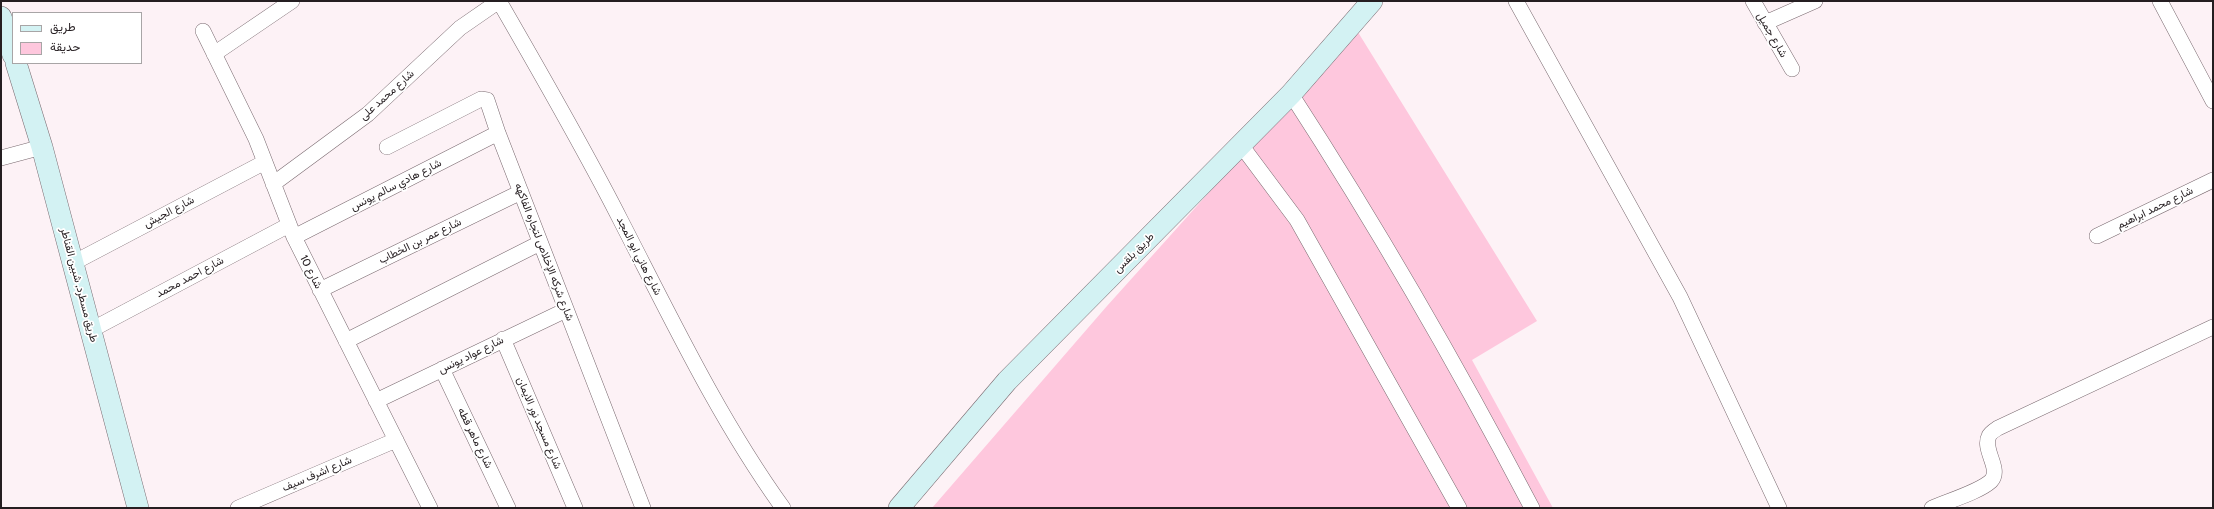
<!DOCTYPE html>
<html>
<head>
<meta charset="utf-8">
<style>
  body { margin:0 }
  #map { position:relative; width:2214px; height:509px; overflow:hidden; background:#fdf2f6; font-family:Cabin,Vazirmatn,sans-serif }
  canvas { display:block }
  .frame { position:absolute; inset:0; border:2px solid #251e21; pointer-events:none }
  .legend { position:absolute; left:12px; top:12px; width:130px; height:52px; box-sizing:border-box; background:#fff; border:1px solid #a8a5a6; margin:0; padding:5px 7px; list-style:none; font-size:12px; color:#251e21 }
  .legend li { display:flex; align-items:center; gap:8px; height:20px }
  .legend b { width:20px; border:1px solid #a8a5a6 }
</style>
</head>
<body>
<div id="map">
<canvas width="2214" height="509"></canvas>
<div class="frame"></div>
<ul class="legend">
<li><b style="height:5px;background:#d3f2f3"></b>طريق</li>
<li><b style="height:11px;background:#fec7dd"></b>حديقة</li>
</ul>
</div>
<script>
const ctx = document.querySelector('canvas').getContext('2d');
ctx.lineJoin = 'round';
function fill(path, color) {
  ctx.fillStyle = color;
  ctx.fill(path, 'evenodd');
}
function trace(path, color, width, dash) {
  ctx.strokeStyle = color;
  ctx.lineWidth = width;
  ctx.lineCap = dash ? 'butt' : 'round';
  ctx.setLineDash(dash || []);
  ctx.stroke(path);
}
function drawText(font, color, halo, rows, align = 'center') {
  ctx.font = font + ' Cabin,Vazirmatn,sans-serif';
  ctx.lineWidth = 3.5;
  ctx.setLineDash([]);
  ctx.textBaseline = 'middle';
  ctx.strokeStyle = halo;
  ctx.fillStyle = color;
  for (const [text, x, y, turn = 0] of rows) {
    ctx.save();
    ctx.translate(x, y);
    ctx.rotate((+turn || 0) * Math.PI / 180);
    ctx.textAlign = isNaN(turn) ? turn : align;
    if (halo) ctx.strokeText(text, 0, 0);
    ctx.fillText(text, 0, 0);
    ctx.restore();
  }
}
fill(new Path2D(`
  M 1356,29 L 1537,321 L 1472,360 L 1553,508 L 932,508 L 1107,306 Z`), '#fec7dd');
const minor = new Path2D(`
  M 499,1 C 541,74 583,146 621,221 C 671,318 719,419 783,508
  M 1516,1 L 1680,297 L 1779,508
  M 1753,1 L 1792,69
  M 2160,1 L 2213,101
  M 1765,23 L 1815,1
  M 203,31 L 256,139 L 294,237 L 430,508
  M 214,54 L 292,1
  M 1291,94 C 1378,228 1458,367 1532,508
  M 1241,145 L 1297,220 L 1459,508
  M 387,147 L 481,99 L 487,100 L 498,133 L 643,508
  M 1,158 L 42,147
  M 273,184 L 368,114 L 460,28 L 499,1
  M 2097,236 L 2213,180
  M 294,237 L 498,133
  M 73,263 L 265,162
  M 320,290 L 521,192
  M 91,330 L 289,225
  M 503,339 L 575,508
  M 346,341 L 540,243
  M 442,369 L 508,508
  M 376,401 L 566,310
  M 238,508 L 396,440
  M 1932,508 C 1948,501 1979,492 1991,481 C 2002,469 1982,450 1989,436 C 1990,433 1995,430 1998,428 L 2213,327`);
const secondary = new Path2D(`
  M 1,17 L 13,55
  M 16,63 L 42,147 L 138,508
  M 899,508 L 1007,381 L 1291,94 L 1372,1`);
trace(minor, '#79696f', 16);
trace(secondary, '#79696f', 22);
trace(minor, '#fff', 15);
trace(secondary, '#d3f2f3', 21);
drawText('11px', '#251e21', '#fff', [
  ["شارع جميل",1772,35,60],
  ["شارع محمد على",387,95,-42],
  ["شارع هادي سالم يونس",396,185,-27],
  ["شارع محمد ابراهيم",2155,208,-26],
  ["شارع الجيش",169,212,-28],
  ["شارع عمر بن الخطاب",420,241,-26],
  ["شارع شركه الإخلاص لتجاره الفاكهه",544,252,69],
  ["طريق بلقس",1134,253,-45],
  ["شارع هاني ابو المجد",639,256,63],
  ["شارع 10",311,272,63],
  ["شارع احمد محمد",190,277,-28],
  ["طريق مسطرد, شبين القناطر",79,285,75],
  ["شارع عواد يونس",471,355,-26],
  ["شارع مسجد نور الايمان",539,423,67],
  ["شارع ماهر قطه",475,438,64],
  ["شارع اشرف سيف",317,474,-23]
]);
</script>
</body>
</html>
